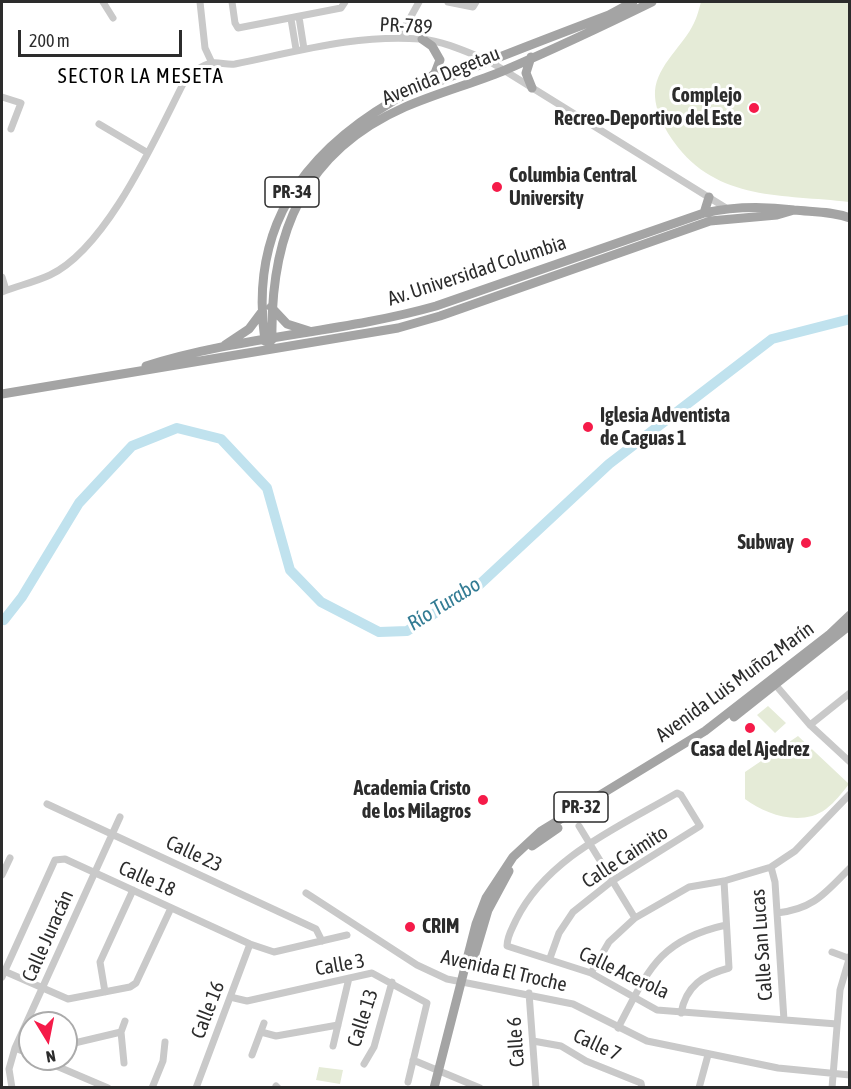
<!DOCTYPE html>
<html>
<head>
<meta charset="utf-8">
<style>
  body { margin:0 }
  #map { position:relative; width:851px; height:1089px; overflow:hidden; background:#fff; font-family:"Asap Condensed",sans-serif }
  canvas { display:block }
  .frame { position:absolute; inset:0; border:3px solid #2c2c2c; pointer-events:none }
  .north { position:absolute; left:18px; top:1011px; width:60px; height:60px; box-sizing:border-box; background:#fff; border:2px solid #ababab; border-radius:50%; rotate:170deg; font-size:16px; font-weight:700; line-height:24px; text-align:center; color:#2c2c2c }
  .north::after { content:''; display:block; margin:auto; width:21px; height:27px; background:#f51b49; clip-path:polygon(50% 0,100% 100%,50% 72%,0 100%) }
  .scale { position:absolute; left:18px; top:30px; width:164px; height:27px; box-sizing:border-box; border:3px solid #2c2c2c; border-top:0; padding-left:8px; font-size:18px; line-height:21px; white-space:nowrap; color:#2c2c2c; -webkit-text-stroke:4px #fff; paint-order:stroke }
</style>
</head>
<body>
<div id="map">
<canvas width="851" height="1089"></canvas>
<div class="frame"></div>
<div class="north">N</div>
<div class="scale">200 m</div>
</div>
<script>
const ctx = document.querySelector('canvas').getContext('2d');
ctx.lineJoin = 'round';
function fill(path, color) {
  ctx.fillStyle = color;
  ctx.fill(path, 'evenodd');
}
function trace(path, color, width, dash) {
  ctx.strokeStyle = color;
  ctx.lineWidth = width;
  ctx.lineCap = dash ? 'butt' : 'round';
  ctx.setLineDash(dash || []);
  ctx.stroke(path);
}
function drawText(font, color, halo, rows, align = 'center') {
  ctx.font = font + ' "Asap Condensed",sans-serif';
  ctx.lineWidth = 6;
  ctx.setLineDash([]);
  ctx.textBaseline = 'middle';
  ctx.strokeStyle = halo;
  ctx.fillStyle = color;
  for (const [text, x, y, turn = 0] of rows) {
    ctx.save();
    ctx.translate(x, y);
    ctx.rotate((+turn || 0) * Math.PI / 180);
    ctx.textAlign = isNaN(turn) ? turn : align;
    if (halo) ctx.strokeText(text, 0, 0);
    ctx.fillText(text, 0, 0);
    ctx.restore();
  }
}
fill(new Path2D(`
  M 701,2 L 849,2 L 849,202 C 784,194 717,202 674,142 C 664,128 654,109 655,91 C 657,65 684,45 694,23 C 697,17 699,9 701,2 Z
  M 768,706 L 786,723 L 775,733 L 757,715 Z
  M 798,736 L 849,784 C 842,793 835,802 826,809 C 802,827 766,815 745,799 L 745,772 Z
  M 319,1067 L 343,1070 L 340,1084 L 316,1080 Z`), '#e5ebd7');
trace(new Path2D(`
  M 2,619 L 4,620 L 22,597 L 79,503 L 132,446 L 177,428 L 221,439 L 267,488 L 290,570 L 321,602 L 379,632 L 407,631 L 479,585 L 609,464 L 772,339 L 850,319`), '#c0e2ee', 10);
trace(new Path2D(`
  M 103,2 L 113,18
  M 200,2 L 205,48 L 212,63
  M 232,2 L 235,23 L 238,28 L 341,8 L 345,2
  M 448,2 L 473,7 L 476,2
  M 299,17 L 304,49
  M 291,19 L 296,49
  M 399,38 L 419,2
  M 2,97 L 21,103 L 11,129
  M 99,124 L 148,153
  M 2,277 L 6,290
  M 2,292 C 17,286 35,282 50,275 C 107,248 155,139 183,84 C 190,75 200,65 212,63 C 219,62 227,65 235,64 C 295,52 357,34 420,39 C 444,41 467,52 489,61 L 726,208
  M 773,682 L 810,725 L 850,762
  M 810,725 L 850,693
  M 47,804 L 316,929 L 322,941
  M 579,826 L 635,918
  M 771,867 L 775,882 L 784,1020
  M 2,875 L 10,858
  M 306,893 L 417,965 L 447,979 L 573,1004 L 647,1041 L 778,1068 L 850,1075
  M 777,913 C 814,909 825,893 850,868
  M 832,952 L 848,958
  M 550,958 L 559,933 L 573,912 L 612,881 L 700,826 L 681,795 L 677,793 C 619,827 547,857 516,920 C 512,929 507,936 507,946 L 591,973 L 657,1010 L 837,1024
  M 4,971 L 68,999 L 130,987 L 136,983 L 171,908
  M 591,973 L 609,942 L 635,918 L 689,887 L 724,881 L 771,867 L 795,851 L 850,794
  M 2,977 L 55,860 L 65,859 L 250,944 L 274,952 L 347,935
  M 105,992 L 100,962 L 133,890
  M 529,993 L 536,1088
  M 230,997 L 247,1001 L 372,973 L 427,1003 L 408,1082
  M 681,1013 C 686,986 703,975 729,968 L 724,881
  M 618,1028 C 648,971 658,940 726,925
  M 261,1032 L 276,1036 L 338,1025
  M 533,1041 L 561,1046 L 586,1061 L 641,1083 L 642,1088
  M 66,1045 L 121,1032
  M 333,1046 L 349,978
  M 15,1048 L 30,1054
  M 252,1055 L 264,1023
  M 40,1059 L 108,1088
  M 413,1060 L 480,1088
  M 124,1063 L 121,1032 L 125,1021
  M 364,1064 L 374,1047 L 392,982
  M 276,1086 L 278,1088
  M 12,1088 L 9,1069 L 15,1048 L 120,817
  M 152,1088 L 163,1061 L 165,1042
  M 196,1088 L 250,944
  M 699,1088 L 708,1055
  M 832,1088 L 840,990 L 850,956`), '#c9c9c9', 7);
trace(new Path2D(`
  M 531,57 L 526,73 L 532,88
  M 422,85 L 435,73 L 440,60 L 432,46 L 422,39
  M 704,213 L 709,197
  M 271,307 L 287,324 L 309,331
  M 268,342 L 272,340 C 270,234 303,152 405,107 C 437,93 471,84 503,71 C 554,49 603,26 652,2
  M 270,342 L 265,341 C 249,230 301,155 393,101 C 410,90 433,84 452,76 C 504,55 556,35 609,15 L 633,2
  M 225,345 L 249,329 L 261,313
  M 146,366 C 240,336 341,333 436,306 L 704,213 C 735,206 763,206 794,210 C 813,212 831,211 850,218
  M 2,394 L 398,328 L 440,316 L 710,221 L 777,215 L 794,210
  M 734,717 L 850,625
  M 532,846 L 558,828
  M 472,964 L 488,910 L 509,871
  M 434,1088 L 476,924 L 486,898 L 513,857 L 541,831 L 705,731 L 830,634 L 850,615`), '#a4a4a4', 9);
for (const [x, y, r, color] of [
  [754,108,6,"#f51b49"],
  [497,187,6,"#f51b49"],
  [588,427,6,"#f51b49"],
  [806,543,6,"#f51b49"],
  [750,728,6,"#f51b49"],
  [483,800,6,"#f51b49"],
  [410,927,6,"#f51b49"]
]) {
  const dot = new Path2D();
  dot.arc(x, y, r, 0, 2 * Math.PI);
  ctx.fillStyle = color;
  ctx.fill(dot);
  trace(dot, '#fff', 2);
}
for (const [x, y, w] of [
  [292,192,54],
  [581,807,54]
]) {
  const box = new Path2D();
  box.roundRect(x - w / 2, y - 15, w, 30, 4.5);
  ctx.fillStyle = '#fff';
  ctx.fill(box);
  trace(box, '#2c2c2c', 1.5);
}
drawText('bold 18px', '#2c2c2c', null, [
  ["PR-34",292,192],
  ["PR-32",581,807]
]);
drawText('20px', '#2c2c2c', '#fff', [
  ["PR-789",406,26,3],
  ["Avenida Degetau",441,76,-22],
  ["Av. Universidad Columbia",477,271,-18],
  ["Avenida Luis Muñoz Marín",735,682,-36],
  ["Calle 23",194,854,25],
  ["Calle Caimito",625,857,-33],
  ["Calle 18",147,879,24],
  ["Calle Juracán",48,936,-66],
  ["Calle San Lucas",762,945,-94],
  ["Calle 3",340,965,-10],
  ["Avenida El Troche",504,971,13],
  ["Calle Acerola",624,973,25],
  ["Calle 16",208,1010,-69],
  ["Calle 13",363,1018,-72],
  ["Calle 6",516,1042,-94],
  ["Calle 7",597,1045,25]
]);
drawText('bold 20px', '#2c2c2c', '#fff', [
  ["Complejo",742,96],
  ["Recreo-Deportivo del Este",742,119],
  ["Columbia Central",509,176,"left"],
  ["University",509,199,"left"],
  ["Iglesia Adventista",600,416,"left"],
  ["de Caguas 1",600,439,"left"],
  ["Subway",794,543],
  ["Casa del Ajedrez",750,750,"center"],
  ["Academia Cristo",471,789],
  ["de los Milagros",471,812],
  ["CRIM",422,927,"left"]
], 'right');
ctx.letterSpacing = '1.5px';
drawText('21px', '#000', '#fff', [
  ["SECTOR LA MESETA",141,76]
]);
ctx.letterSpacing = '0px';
drawText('italic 21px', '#337c94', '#fff', [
  ["Río Turabo",444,604,-32]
]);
</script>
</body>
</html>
